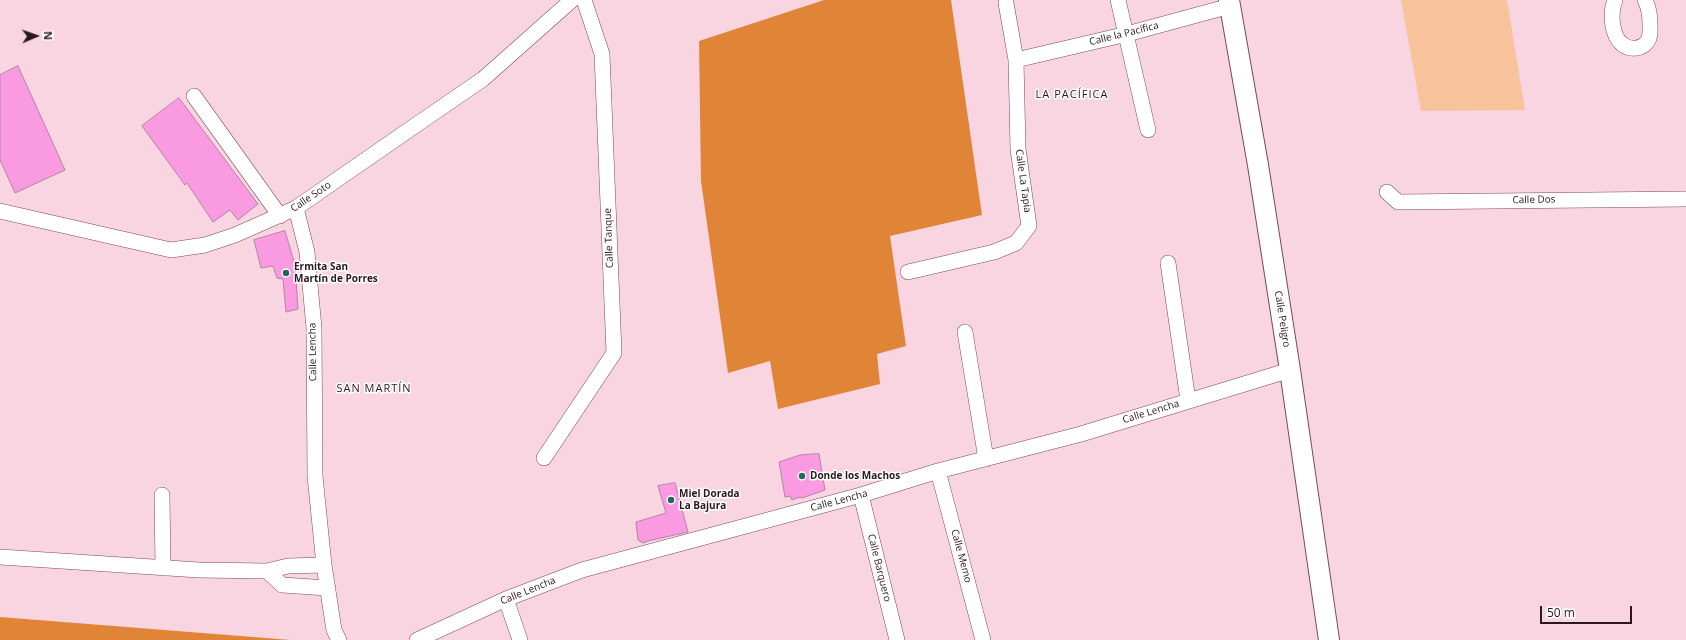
<!DOCTYPE html>
<html>
<head>
<meta charset="utf-8">
<style>
  body { margin:0 }
  #map { position:relative; width:1686px; height:640px; overflow:hidden; background:#f8d5e0; font-family:"Open Sans",sans-serif }
  canvas { display:block }
  .north { position:absolute; left:16px; top:16px; width:40px; height:40px; -webkit-text-stroke:3px #fff; paint-order:stroke; rotate:88deg; font-size:11px; font-weight:700; line-height:16px; text-align:center; color:#2b171e }
  .north::after { content:''; display:block; margin:auto; width:14px; height:18px; background:#2b171e; clip-path:polygon(50% 0,100% 100%,50% 72%,0 100%) }
  .scale { position:absolute; left:1540px; top:606px; width:92px; height:18px; box-sizing:border-box; border:2px solid #2b171e; border-top:0; padding-left:5px; font-size:12px; line-height:14px; white-space:nowrap; color:#2b171e; -webkit-text-stroke:3px #fff; paint-order:stroke }
</style>
</head>
<body>
<div id="map">
<canvas width="1686" height="640"></canvas>
<div class="north">N</div>
<div class="scale">50 m</div>
</div>
<script>
const ctx = document.querySelector('canvas').getContext('2d');
ctx.lineJoin = 'round';
function fill(path, color) {
  ctx.fillStyle = color;
  ctx.fill(path, 'evenodd');
}
function trace(path, color, width, dash) {
  ctx.strokeStyle = color;
  ctx.lineWidth = width;
  ctx.lineCap = dash ? 'butt' : 'round';
  ctx.setLineDash(dash || []);
  ctx.stroke(path);
}
function drawText(font, color, halo, rows, align = 'center') {
  ctx.font = font + ' "Open Sans",sans-serif';
  ctx.lineWidth = 3;
  ctx.setLineDash([]);
  ctx.textBaseline = 'middle';
  ctx.strokeStyle = halo;
  ctx.fillStyle = color;
  for (const [text, x, y, turn = 0] of rows) {
    ctx.save();
    ctx.translate(x, y);
    ctx.rotate((+turn || 0) * Math.PI / 180);
    ctx.textAlign = isNaN(turn) ? turn : align;
    if (halo) ctx.strokeText(text, 0, 0);
    ctx.fillText(text, 0, 0);
    ctx.restore();
  }
}
fill(new Path2D(`
  M 1401,0 L 1507,0 L 1525,110 L 1421,111 Z`), '#f8c29b');
fill(new Path2D(`
  M 824,0 L 951,0 L 982,215 L 890,236 L 906,346 L 877,354 L 880,384 L 778,409 L 770,361 L 728,373 L 701,181 L 699,41 Z
  M 0,617 L 291,640 L 0,640 Z`), '#e08538');
const building = new Path2D(`
  M 18,66 L 65,170 L 15,193 L 0,160 L 0,75 Z
  M 179,98 L 258,204 L 238,220 L 230,210 L 213,222 L 187,183 L 185,185 L 142,126 Z
  M 285,231 L 295,265 L 298,309 L 286,312 L 283,279 L 277,278 L 273,266 L 261,268 L 254,240 Z
  M 819,454 L 825,490 L 802,498 L 800,497 L 792,500 L 790,496 L 785,497 L 779,462 L 800,455 Z
  M 675,483 L 688,532 L 648,541 L 643,543 L 638,540 L 636,522 L 666,513 L 658,486 Z`);
fill(building, '#fa9ae1');
trace(building, '#b185a4', 1);
const minor = new Path2D(`
  M 1118,0 L 1148,130
  M 1615,0 C 1610,12 1611,35 1622,44 C 1629,50 1641,50 1647,42 C 1651,37 1650,30 1650,24 C 1650,15 1649,8 1645,0
  M 1016,60 L 1127,34 L 1230,6
  M 194,96 L 280,216
  M 1387,192 L 1398,202 L 1686,199
  M 296,208 L 307,252 L 314,328 L 315,476 L 324,565 L 334,630 L 339,640
  M 0,211 L 171,250 L 205,245 L 235,235 L 296,208 L 400,136 L 483,79 L 572,0
  M 1168,263 L 1188,400
  M 908,272 L 994,252 L 1016,243 L 1029,226 L 1018,149 L 1016,60 L 1006,3
  M 965,332 L 986,459
  M 544,458 L 614,353 L 602,54 L 584,0
  M 938,471 L 983,640
  M 162,495 L 163,568
  M 861,495 L 897,640
  M 0,557 L 199,570 L 267,571 L 288,566 L 324,565
  M 267,571 L 282,585 L 328,588
  M 506,599 L 520,640
  M 417,640 L 506,599 L 582,570 L 861,495 L 938,471 L 1081,434 L 1290,370`);
const major = new Path2D(`
  M 1229,0 L 1258,165 L 1290,370 L 1329,640`);
trace(minor, '#79495a', 16);
trace(major, '#79495a', 22);
trace(minor, '#fff', 15);
trace(major, '#fff', 20);
for (const [x, y, r, color] of [
  [286,273,4,"#24685a"],
  [802,476,4,"#24685a"],
  [671,500,4,"#24685a"]
]) {
  const dot = new Path2D();
  dot.arc(x, y, r, 0, 2 * Math.PI);
  ctx.fillStyle = color;
  ctx.fill(dot);
  trace(dot, '#fff', 1.5);
}
drawText('10px', '#2b171e', '#fff', [
  ["Calle la Pacífica",1124,34,-14],
  ["Calle La Tapia",1023,181,82],
  ["Calle Soto",311,197,-34],
  ["Calle Dos",1534,200,-1],
  ["Calle Tanque",609,238,-92],
  ["Calle Peligro",1282,319,81],
  ["Calle Lencha",313,352,-91],
  ["Calle Lencha",1151,412,-17],
  ["Calle Lencha",839,501,-15],
  ["Calle Memo",961,556,75],
  ["Calle Barquero",879,568,76],
  ["Calle Lencha",528,591,-22]
]);
drawText('bold 10px', '#2b171e', '#fff', [
  ["Ermita San",294,267],
  ["Martín de Porres",294,279],
  ["Donde los Machos",810,476],
  ["Miel Dorada",679,494],
  ["La Bajura",679,506]
], 'left');
ctx.letterSpacing = '1px';
drawText('11px', '#2b171e', '#fff', [
  ["LA PACÍFICA",1072,95],
  ["SAN MARTÍN",374,389]
]);
ctx.letterSpacing = '0px';
</script>
</body>
</html>
